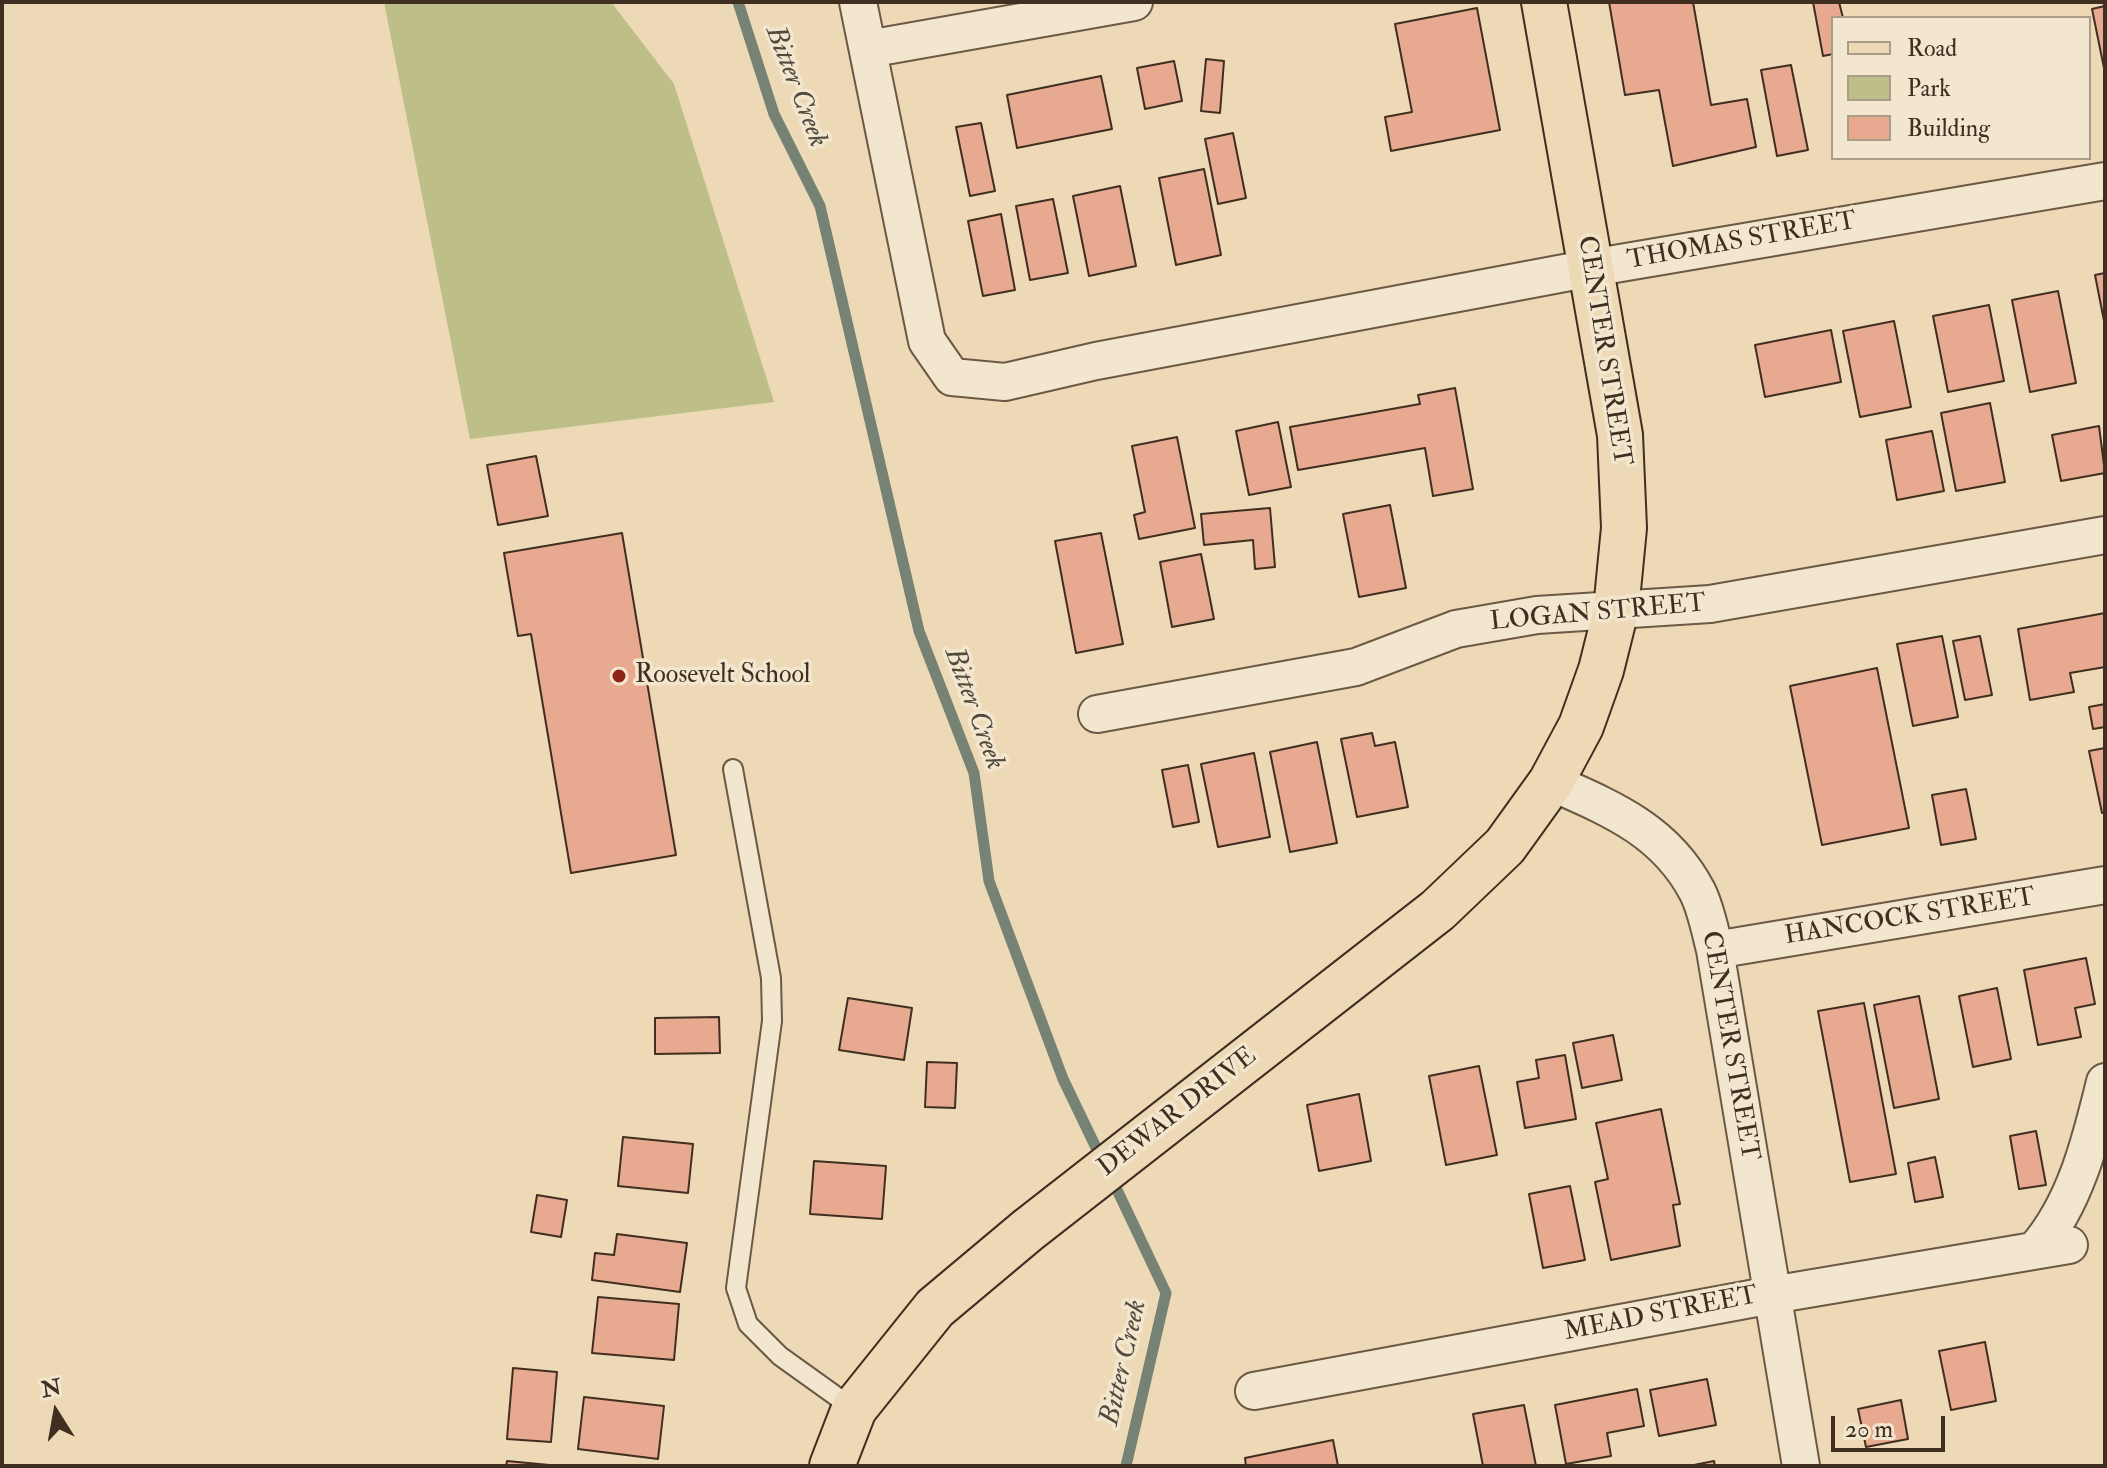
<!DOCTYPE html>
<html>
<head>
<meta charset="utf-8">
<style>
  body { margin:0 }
  #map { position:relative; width:2107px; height:1468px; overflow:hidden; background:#edd9b5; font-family:"IM FELL Double Pica",serif }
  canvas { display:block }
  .frame { position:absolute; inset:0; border:4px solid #402e21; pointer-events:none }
  .legend { position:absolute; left:1831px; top:16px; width:260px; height:144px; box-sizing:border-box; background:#f3e6cf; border:2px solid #ab9c89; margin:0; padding:10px 14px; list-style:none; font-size:24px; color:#402e21 }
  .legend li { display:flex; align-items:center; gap:16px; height:40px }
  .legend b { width:40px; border:2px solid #ab9c89 }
  .north { position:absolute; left:16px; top:1372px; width:80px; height:80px; -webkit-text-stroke:6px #f3e6cf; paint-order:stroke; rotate:349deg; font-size:22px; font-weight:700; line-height:32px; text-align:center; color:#402e21 }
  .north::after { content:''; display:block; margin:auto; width:28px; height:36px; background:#402e21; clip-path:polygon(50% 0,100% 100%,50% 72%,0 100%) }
  .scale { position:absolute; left:1831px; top:1416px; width:114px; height:36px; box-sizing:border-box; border:4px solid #402e21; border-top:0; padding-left:10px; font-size:24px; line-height:28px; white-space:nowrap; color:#402e21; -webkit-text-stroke:6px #f3e6cf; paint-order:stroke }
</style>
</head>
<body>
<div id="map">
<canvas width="2107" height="1468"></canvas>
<div class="frame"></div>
<ul class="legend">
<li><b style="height:10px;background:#edd9b5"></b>Road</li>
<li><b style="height:22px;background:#bebe89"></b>Park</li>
<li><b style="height:22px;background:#e7aa90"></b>Building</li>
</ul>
<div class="north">N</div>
<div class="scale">20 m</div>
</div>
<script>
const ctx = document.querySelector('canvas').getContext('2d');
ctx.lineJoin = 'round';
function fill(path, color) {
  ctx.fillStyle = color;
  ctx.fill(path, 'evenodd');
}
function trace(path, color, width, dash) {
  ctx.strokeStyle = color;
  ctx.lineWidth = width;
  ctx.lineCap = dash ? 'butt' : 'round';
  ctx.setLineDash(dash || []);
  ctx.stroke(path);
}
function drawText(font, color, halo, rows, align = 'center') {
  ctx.font = font + ' "IM FELL Double Pica",serif';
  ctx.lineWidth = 7;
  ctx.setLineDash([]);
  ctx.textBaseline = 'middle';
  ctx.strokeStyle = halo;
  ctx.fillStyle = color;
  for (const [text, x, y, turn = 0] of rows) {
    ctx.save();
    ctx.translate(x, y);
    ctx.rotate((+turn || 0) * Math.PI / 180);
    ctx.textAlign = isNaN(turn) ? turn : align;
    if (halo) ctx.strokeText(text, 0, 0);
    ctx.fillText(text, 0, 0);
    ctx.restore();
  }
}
fill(new Path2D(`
  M 384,2 L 611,2 L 674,84 L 774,402 L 470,439 Z`), '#bebe89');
trace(new Path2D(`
  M 738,2 L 774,114 L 820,206 L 919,631 L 974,773 L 989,881 L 1063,1079 L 1102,1160
  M 1110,1175 L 1166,1293 L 1126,1466`), '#758274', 11);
const building = new Path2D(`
  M 1609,2 L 1693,2 L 1711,105 L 1747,99 L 1756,147 L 1673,166 L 1659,90 L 1625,95 Z
  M 1813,2 L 1839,2 L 1843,18 L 1833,18 L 1833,54 L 1823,56 Z
  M 2105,6 L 2105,73 L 2092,9 Z
  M 1477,8 L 1500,130 L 1391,151 L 1385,117 L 1412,112 L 1395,24 Z
  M 1206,59 L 1224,61 L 1220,113 L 1201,111 Z
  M 1174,61 L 1182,101 L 1145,109 L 1137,68 Z
  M 1791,65 L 1808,150 L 1777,156 L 1761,70 Z
  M 1101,76 L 1112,129 L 1017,148 L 1007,95 Z
  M 981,123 L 995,191 L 970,196 L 956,127 Z
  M 1233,133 L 1246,198 L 1218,204 L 1205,139 Z
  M 1204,169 L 1221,255 L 1176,265 L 1159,178 Z
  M 1120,186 L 1136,266 L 1089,276 L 1073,196 Z
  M 1053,199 L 1068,273 L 1030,280 L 1016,206 Z
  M 1001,214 L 1015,290 L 983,296 L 968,221 Z
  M 2105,273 L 2105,326 L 2095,275 Z
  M 2058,291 L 2076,383 L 2030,392 L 2012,300 Z
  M 1989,305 L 2004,381 L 1948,392 L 1933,316 Z
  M 1894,321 L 1911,407 L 1860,417 L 1843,331 Z
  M 1831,330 L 1841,382 L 1765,397 L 1755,345 Z
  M 1455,388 L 1473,489 L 1433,496 L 1425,448 L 1298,470 L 1290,427 L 1420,404 L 1418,395 Z
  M 1990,403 L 2005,482 L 1956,491 L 1941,413 Z
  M 1278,422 L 1291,487 L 1249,495 L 1236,431 Z
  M 2099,426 L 2105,473 L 2061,481 L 2052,435 Z
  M 1932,431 L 1944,491 L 1897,500 L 1886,440 Z
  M 1177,437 L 1195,528 L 1139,539 L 1134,515 L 1145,512 L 1132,446 Z
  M 536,456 L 548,516 L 498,525 L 487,465 Z
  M 1390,505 L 1406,588 L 1359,597 L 1343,514 Z
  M 1270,508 L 1275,567 L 1255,569 L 1253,540 L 1204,545 L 1201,514 Z
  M 622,533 L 676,855 L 571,873 L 531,634 L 518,636 L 504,553 Z
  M 1101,533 L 1123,644 L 1076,653 L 1055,541 Z
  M 1201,554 L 1214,619 L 1172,627 L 1160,562 Z
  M 2105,613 L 2105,667 L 2070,673 L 2074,692 L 2030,700 L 2018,629 Z
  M 1942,636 L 1958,717 L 1913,726 L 1897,644 Z
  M 1980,636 L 1992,695 L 1965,700 L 1953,641 Z
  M 1877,668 L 1909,828 L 1822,845 L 1790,686 Z
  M 2105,704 L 2105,727 L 2093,729 L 2089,707 Z
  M 1372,733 L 1375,746 L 1395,742 L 1408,807 L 1357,817 L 1341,739 Z
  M 1317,742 L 1337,843 L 1290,852 L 1270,752 Z
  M 2105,748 L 2105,812 L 2102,813 L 2089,751 Z
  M 1254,753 L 1270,837 L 1218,847 L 1201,764 Z
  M 1188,765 L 1199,822 L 1173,827 L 1162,770 Z
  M 1966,789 L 1976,839 L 1941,845 L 1932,795 Z
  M 2086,958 L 2095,1004 L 2075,1008 L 2081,1037 L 2038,1045 L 2024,970 Z
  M 1997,988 L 2011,1059 L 1973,1067 L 1959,996 Z
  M 1919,996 L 1939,1099 L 1894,1108 L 1874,1005 Z
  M 848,998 L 912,1008 L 904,1060 L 839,1050 Z
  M 1864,1003 L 1896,1174 L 1850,1182 L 1818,1011 Z
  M 719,1017 L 720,1053 L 655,1054 L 655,1018 Z
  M 1613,1035 L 1622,1080 L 1582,1088 L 1573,1043 Z
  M 1565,1055 L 1576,1119 L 1525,1128 L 1517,1082 L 1539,1078 L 1536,1060 Z
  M 927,1062 L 957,1063 L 955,1108 L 925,1107 Z
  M 1479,1066 L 1497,1155 L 1446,1165 L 1429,1076 Z
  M 1359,1094 L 1371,1161 L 1319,1171 L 1307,1105 Z
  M 1661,1109 L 1680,1204 L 1673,1205 L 1680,1246 L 1611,1260 L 1595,1182 L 1608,1179 L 1596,1123 Z
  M 2036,1131 L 2046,1185 L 2019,1189 L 2010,1136 Z
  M 623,1137 L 693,1144 L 688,1193 L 618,1186 Z
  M 1935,1157 L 1943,1197 L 1915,1202 L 1908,1163 Z
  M 814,1161 L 886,1166 L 882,1219 L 810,1214 Z
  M 1570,1186 L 1585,1260 L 1543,1268 L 1529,1194 Z
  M 537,1195 L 567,1200 L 561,1237 L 531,1232 Z
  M 617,1234 L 687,1243 L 680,1292 L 592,1280 L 595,1253 L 614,1255 Z
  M 598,1297 L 679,1304 L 674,1360 L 592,1353 Z
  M 1985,1342 L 1996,1401 L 1951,1410 L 1939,1351 Z
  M 513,1368 L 557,1372 L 551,1442 L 507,1439 Z
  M 1707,1379 L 1716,1425 L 1659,1436 L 1650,1390 Z
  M 1637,1389 L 1644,1426 L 1607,1433 L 1611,1456 L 1566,1464 L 1555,1405 Z
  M 584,1397 L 664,1406 L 658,1459 L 578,1449 Z
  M 1901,1400 L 1908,1439 L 1866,1447 L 1858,1409 Z
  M 1524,1405 L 1536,1466 L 1483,1466 L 1473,1414 Z
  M 1333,1440 L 1338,1466 L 1246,1466 L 1245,1458 Z
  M 507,1461 L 560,1466 L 506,1466 Z
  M 1714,1461 L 1715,1466 L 1689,1466 Z`);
fill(building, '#e7aa90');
trace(building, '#402e21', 2);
const service = new Path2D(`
  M 733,769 L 771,978 L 772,1021 L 736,1288 L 748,1324 L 780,1356 L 854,1409`);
const minor = new Path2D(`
  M 858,2 L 927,341 L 952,377 L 1005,382 L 1096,361 L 1591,268 L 2105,181
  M 868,49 L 1134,2
  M 1097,714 L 1356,667 L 1456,629 L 1537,615 L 1710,604 L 2105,535
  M 1551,782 C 1610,808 1665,830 1697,891 C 1706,908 1710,931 1715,950 L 1801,1466
  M 1715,950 L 2105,885
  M 2035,1250 C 2075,1205 2091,1140 2105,1082
  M 1254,1391 L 1772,1295 L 2069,1245`);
const primary = new Path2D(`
  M 832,1466 L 854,1409 L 935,1308 L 1028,1230 L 1438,910 L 1505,846 L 1551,782 L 1581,726 L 1601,670 L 1616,610 L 1624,528 L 1620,435 L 1544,2`);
trace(service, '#6b5946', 22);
trace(minor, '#6b5946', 40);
trace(primary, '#402e21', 48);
trace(service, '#f3e6cf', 18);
trace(minor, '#f3e6cf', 36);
trace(primary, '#edd9b5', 44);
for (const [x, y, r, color] of [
  [619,676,8,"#8f2418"]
]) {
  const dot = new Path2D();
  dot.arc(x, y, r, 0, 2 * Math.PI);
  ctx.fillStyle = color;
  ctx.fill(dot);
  trace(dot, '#f3e6cf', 3);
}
drawText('26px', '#402e21', '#f3e6cf', [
  ["THOMAS STREET",1742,242,-10],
  ["CENTER STREET",1603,351,81],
  ["LOGAN STREET",1598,614,-5],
  ["HANCOCK STREET",1910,918,-9],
  ["CENTER STREET",1729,1046,80],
  ["DEWAR DRIVE",1178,1113,-38],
  ["MEAD STREET",1661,1315,-11]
]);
drawText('26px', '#402e21', '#f3e6cf', [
  ["Roosevelt School",635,676]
], 'left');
drawText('italic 28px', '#524a3d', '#f3e6cf', [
  ["Bitter Creek",795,87,69],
  ["Bitter Creek",973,709,70],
  ["Bitter Creek",1125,1363,-77]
]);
</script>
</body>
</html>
